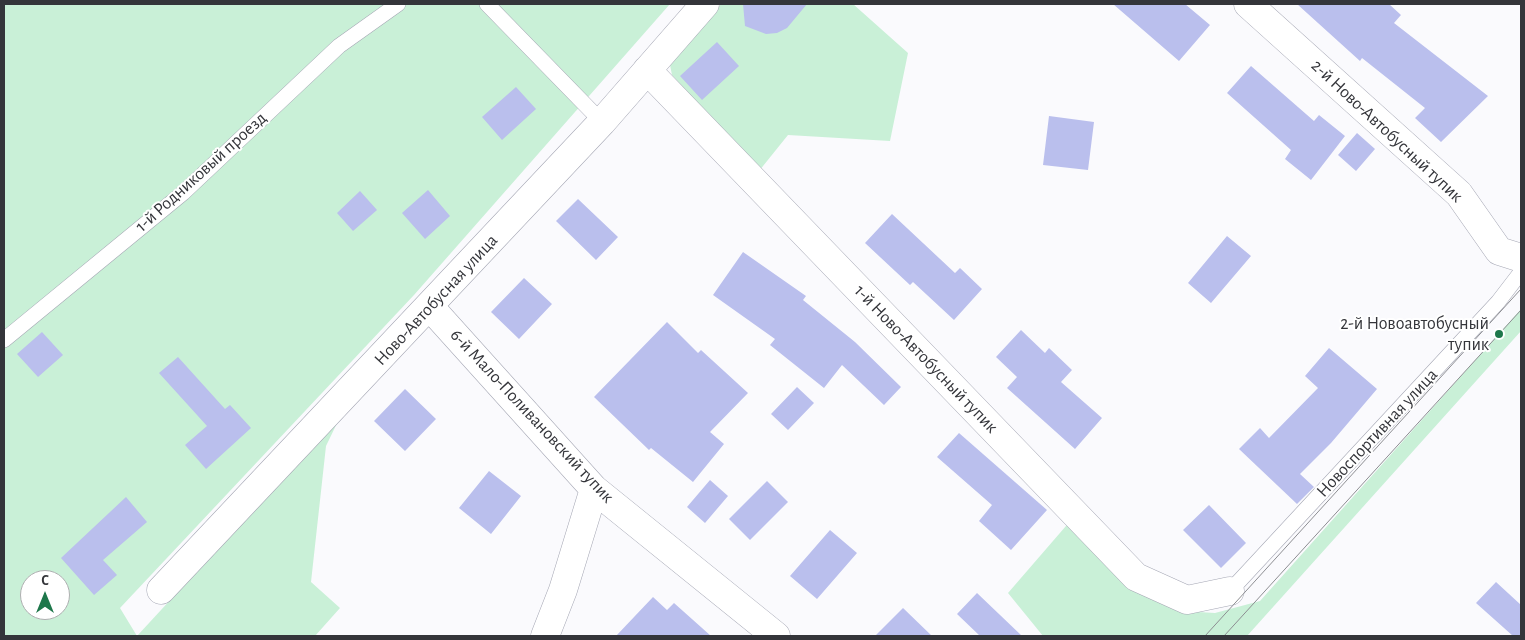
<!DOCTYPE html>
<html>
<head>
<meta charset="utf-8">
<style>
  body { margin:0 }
  #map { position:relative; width:1525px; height:640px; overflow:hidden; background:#fafafd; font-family:"Alegreya Sans",sans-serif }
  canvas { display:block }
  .frame { position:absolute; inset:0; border:5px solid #34353a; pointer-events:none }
  .north { position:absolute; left:20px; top:570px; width:50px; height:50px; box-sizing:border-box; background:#fff; border:1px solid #aeaeb0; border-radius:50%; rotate:0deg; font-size:14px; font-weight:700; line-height:20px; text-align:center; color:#34353a }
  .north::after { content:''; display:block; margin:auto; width:18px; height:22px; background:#1e774b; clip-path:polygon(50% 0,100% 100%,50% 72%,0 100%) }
</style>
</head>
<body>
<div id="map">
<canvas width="1525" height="640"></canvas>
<div class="frame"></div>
<div class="north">С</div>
</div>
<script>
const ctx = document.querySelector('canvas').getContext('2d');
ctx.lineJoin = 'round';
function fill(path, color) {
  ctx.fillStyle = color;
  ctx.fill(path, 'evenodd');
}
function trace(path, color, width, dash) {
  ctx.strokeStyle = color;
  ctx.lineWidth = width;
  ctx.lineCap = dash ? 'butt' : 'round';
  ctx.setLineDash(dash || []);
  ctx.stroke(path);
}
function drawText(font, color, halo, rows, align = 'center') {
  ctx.font = font + ' "Alegreya Sans",sans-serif';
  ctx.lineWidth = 4;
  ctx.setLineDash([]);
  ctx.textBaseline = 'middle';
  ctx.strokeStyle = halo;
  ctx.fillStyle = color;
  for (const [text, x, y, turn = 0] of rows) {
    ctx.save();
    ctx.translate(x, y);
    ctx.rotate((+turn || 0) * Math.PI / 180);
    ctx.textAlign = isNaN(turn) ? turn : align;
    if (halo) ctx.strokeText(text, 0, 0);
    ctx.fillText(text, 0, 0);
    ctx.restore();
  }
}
fill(new Path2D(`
  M 4,4 L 670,4 L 414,295 L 120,608 L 137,636 L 341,415 L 326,446 L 311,582 L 340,608 L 315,636 L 4,636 ZM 30,580 L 60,580 L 60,610 L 30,610 Z
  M 721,4 L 853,4 L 908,53 L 890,141 L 788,135 L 759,171 L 672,75 L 670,65 L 674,57 Z
  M 1521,309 L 1521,331 L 1247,636 L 1043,636 L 1008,593 L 1072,519 L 1182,611 L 1215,613 L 1260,601 Z`), '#c9f0d7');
fill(new Path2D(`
  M 743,4 L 807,4 L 787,28 L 777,33 L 766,34 L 745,26 Z
  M 1113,4 L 1185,4 L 1210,25 L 1179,61 Z
  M 1297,4 L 1389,4 L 1401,15 L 1394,23 L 1488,96 L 1441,142 L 1415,118 L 1425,108 L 1362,58 L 1360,61 Z
  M 717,42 L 739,66 L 702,100 L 680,76 Z
  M 1251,66 L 1314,121 L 1319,115 L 1345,136 L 1311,180 L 1285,159 L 1291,150 L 1227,93 Z
  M 516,87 L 536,109 L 502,140 L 482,117 Z
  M 1049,116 L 1094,122 L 1088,170 L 1043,165 Z
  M 1357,133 L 1375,149 L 1356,171 L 1338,155 Z
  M 428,190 L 450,216 L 425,239 L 402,213 Z
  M 360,191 L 377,210 L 353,231 L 337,213 Z
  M 578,199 L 618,237 L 596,260 L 556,221 Z
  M 892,214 L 955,273 L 960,268 L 982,289 L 954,320 L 913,282 L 910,285 L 865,243 Z
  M 1227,236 L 1251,256 L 1211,303 L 1188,283 Z
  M 743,252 L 806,296 L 803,300 L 855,342 L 901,387 L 884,405 L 842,365 L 824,388 L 770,345 L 775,339 L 713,295 Z
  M 524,278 L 552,304 L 519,339 L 491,312 Z
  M 667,322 L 698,353 L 701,350 L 748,393 L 710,432 L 724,444 L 693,482 L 651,448 L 649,450 L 594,397 Z
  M 1021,330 L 1045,353 L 1049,348 L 1072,370 L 1061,382 L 1102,418 L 1075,449 L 1007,388 L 1017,377 L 996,357 Z
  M 42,332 L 63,355 L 38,377 L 17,354 Z
  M 1329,348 L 1377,389 L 1331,443 L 1300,474 L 1314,487 L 1297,504 L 1239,449 L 1260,428 L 1269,438 L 1318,388 L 1305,376 Z
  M 178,357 L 225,409 L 230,405 L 251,428 L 206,469 L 185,445 L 207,426 L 159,373 Z
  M 797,387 L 814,403 L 788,430 L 771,414 Z
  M 405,389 L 436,419 L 405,451 L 374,421 Z
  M 959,433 L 1047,510 L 1011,550 L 979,521 L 992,505 L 937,457 Z
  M 489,471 L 521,496 L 491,534 L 459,508 Z
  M 710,480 L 728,496 L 705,523 L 687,507 Z
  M 767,481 L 788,502 L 750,540 L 729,519 Z
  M 126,497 L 147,522 L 103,560 L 117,575 L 94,595 L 61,558 Z
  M 1209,505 L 1246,543 L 1221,568 L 1183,530 Z
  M 830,530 L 857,553 L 817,599 L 790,576 Z
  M 1496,582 L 1521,605 L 1521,636 L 1513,636 L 1476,603 Z
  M 977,593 L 1022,636 L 980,636 L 957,614 Z
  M 653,597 L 667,610 L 674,603 L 711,636 L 616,636 Z
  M 903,608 L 932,636 L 875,636 Z`), '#babfed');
const service = new Path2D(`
  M 487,4 L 602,122
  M 4,340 L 183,193 L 339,46 L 398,4
  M 1230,591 L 1498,302 L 1521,272`);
const minor = new Path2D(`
  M 1248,4 L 1459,194 L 1499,251 L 1521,258
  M 647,70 L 1136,577 L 1187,600 L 1230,591
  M 430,307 L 594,489 L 776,636
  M 161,590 L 602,122 L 705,4
  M 545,636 L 563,590 L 594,489`);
trace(service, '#a5a7b4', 16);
trace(minor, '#a5a7b4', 29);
trace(service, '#fff', 15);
trace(minor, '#fff', 28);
trace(new Path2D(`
  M 1205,636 L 1521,289
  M 1224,636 L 1521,310`), '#8d8e92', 1);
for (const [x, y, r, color] of [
  [1499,334,5,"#1e774b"]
]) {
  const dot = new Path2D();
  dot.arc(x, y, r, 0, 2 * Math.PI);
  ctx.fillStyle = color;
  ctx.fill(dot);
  trace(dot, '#fff', 2);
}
drawText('18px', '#34353a', '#fff', [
  ["2-й Ново-Автобусный тупик",1387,131,43],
  ["1-й Родниковый проезд",201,172,-42],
  ["Ново-Автобусная улица",436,300,-47],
  ["1-й Ново-Автобусный тупик",926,359,46],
  ["6-й Мало-Поливановский тупик",532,416,47],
  ["Новоспортивная улица",1377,433,-47]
]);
drawText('18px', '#34353a', '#fff', [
  ["2-й Новоавтобусный",1489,324],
  ["тупик",1489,345]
], 'right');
</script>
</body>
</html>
